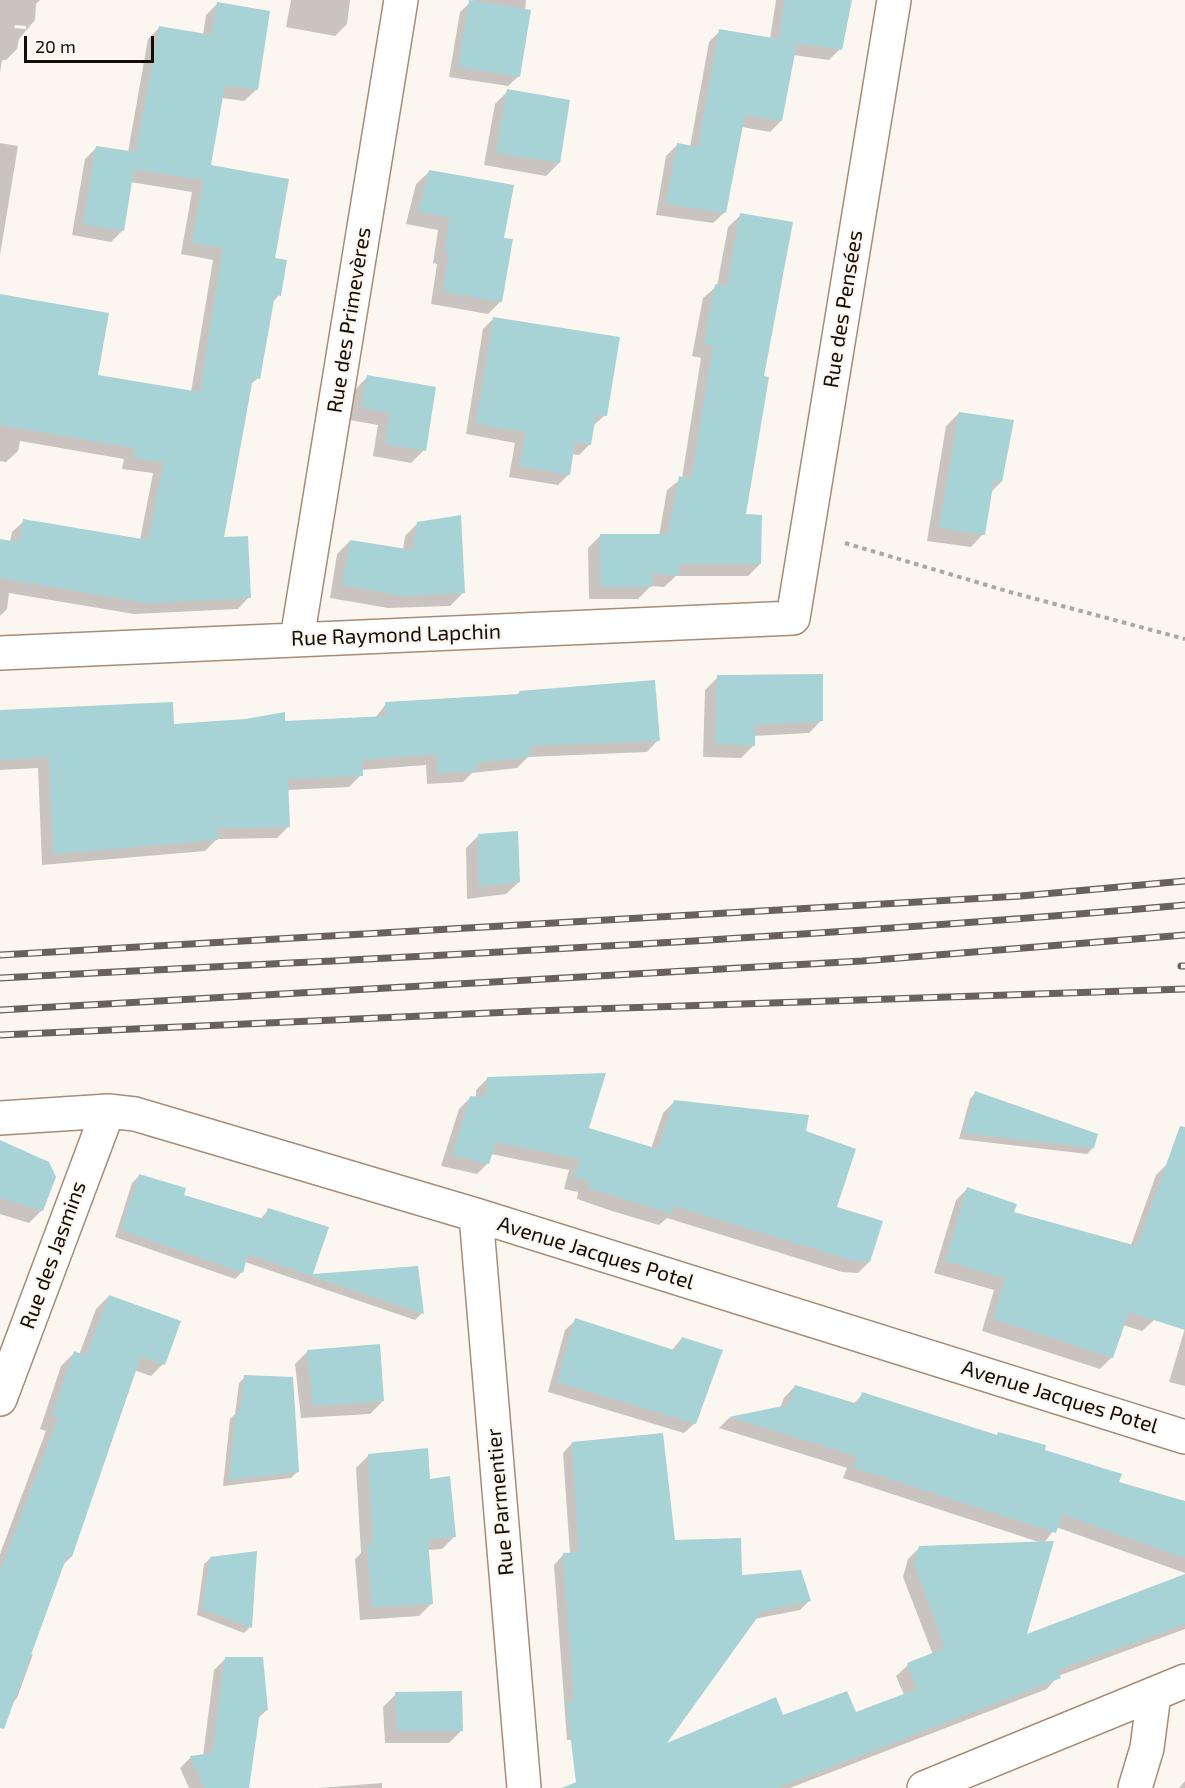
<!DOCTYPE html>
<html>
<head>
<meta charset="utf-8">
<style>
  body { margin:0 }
  #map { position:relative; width:1185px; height:1788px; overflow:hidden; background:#fcf6f1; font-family:"Exo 2",sans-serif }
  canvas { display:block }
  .scale { position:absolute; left:24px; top:36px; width:130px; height:27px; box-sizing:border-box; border:3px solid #150c04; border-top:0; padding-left:8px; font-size:18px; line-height:21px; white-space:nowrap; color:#150c04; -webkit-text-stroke:4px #fcf6f1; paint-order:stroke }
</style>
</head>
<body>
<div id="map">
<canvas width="1185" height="1788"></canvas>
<div class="scale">20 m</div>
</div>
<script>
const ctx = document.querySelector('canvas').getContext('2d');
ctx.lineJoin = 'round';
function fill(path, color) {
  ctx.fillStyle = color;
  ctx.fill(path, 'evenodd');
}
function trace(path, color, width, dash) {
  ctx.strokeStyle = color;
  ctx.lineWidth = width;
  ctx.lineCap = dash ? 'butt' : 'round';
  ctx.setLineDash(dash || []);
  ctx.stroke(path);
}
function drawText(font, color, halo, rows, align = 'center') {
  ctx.font = font + ' "Exo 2",sans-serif';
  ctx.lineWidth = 4.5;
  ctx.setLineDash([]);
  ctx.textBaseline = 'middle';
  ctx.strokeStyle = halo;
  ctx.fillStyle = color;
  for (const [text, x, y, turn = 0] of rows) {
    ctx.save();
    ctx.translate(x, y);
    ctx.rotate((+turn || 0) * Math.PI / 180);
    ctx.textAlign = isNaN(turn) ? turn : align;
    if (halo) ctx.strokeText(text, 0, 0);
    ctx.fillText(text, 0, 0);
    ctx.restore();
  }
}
fill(new Path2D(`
  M 0,0 L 40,0 L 36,4 L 35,20 L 19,39 L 17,49 L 6,60 L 2,60 L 0,73 ZM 15,25 L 26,26 L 26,29 L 14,28 Z
  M 291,0 L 350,0 L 347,24 L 335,36 L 286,27 Z
  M 473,0 L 526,0 L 519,76 L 508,86 L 449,77 L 460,12 Z
  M 776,0 L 851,0 L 840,49 L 829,60 L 793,55 L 781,121 L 770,132 L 742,127 L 725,212 L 713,223 L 656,215 L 666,156 L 677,145 L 690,147 L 709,42 L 720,31 L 770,39 Z
  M 218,3 L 269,13 L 256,90 L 244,101 L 222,98 L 209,167 L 273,259 L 279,295 L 272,303 L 258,378 L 250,385 L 222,539 L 249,597 L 238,609 L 134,614 L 9,593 L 7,609 L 0,616 L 0,540 L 10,542 L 12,532 L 24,521 L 140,540 L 153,473 L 122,469 L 124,459 L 20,441 L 18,451 L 6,462 L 0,461 L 0,295 L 96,376 L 191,392 L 213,260 L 181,254 L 192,192 L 130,182 L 123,230 L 111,242 L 72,235 L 85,159 L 97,147 L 128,152 L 148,39 L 159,28 L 203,35 L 206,15 Z
  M 508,91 L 559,163 L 546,176 L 484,165 L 495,104 Z
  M 0,143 L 18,146 L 0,255 Z
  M 429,172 L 502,239 L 501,301 L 488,314 L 431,304 L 437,264 L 433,263 L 438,230 L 406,224 L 416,184 Z
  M 741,215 L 762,377 L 744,516 L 760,564 L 748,576 L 676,576 L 664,587 L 651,586 L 638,599 L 589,599 L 588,548 L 601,535 L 659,536 L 667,490 L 682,478 L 701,358 L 692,356 L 703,298 L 717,286 L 728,227 Z
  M 494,318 L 605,415 L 593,426 L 590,444 L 579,455 L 572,454 L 569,474 L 558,485 L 509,477 L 515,443 L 466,434 L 483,329 Z
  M 367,377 L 424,450 L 411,463 L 373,456 L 378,425 L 349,420 L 355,390 Z
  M 959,413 L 1001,482 L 990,493 L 983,534 L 971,547 L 927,541 L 946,426 Z
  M 418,523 L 463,593 L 450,606 L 388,608 L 330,598 L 337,554 L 350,541 L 403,550 L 405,536 Z
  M 718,677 L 822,720 L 809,733 L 754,736 L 754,745 L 741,758 L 703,757 L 705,690 Z
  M 520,692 L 658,740 L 647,752 L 528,757 L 517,768 L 472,773 L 463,782 L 427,784 L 426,765 L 361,770 L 361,775 L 349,787 L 287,790 L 288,827 L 277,838 L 217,839 L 205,851 L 42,865 L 38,768 L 0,770 L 0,712 L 172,726 L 284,722 L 375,718 L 386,704 L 516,695 Z
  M 479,835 L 519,882 L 506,894 L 467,899 L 466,848 Z
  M 488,1078 L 587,1129 L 651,1149 L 663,1113 L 675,1101 L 804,1132 L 836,1208 L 869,1262 L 858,1273 L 842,1272 L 667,1218 L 659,1225 L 612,1211 L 577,1199 L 578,1192 L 564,1189 L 569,1170 L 491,1154 L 488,1163 L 477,1174 L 441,1166 L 459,1109 L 470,1098 L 476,1098 L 476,1090 Z
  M 976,1092 L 1093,1148 L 1087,1154 L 959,1139 L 970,1099 Z
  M 0,1148 L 42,1210 L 29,1223 L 0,1214 Z
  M 1168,1163 L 1185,1168 L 1185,1215 L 1154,1320 L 1142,1331 L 1123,1325 L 1112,1357 L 1100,1369 L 982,1331 L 994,1290 L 934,1273 L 956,1200 L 968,1188 L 1012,1213 L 1131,1245 L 1156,1175 Z
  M 139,1176 L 182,1196 L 260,1220 L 268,1210 L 311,1275 L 422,1313 L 415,1320 L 245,1262 L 242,1272 L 235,1279 L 115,1237 L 132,1183 Z
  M 109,1296 L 163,1364 L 151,1376 L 134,1370 L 71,1557 L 62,1566 L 30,1654 L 33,1654 L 17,1698 L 5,1711 L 0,1709 L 0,1554 L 46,1431 L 40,1429 L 61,1366 L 74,1353 L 79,1355 L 96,1309 Z
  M 576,1320 L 671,1351 L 682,1338 L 695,1423 L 684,1433 L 548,1392 L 565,1330 Z
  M 1185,1328 L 1185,1386 L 1169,1382 Z
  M 308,1351 L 383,1401 L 370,1414 L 301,1418 L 295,1364 Z
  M 245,1377 L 297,1472 L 291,1478 L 223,1486 L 230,1419 L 235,1414 L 239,1383 Z
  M 795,1386 L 853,1404 L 863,1394 L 1043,1451 L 1118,1483 L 1185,1503 L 1185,1573 L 1056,1527 L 1044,1543 L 1025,1636 L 1185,1575 L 1185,1629 L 1058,1676 L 1047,1689 L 790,1788 L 621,1788 L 782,1717 L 855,1714 L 904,1695 L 896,1676 L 908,1665 L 933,1655 L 903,1577 L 908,1559 L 920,1547 L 1042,1543 L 843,1478 L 847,1468 L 719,1428 L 729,1418 L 780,1408 L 784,1398 Z
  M 572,1443 L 673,1542 L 741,1576 L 810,1600 L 800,1610 L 754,1619 L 665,1739 L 567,1740 L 554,1565 L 563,1555 L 570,1554 L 563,1453 Z
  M 369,1455 L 429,1480 L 455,1536 L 442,1549 L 427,1550 L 432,1603 L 419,1616 L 360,1620 L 355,1559 L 361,1553 L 356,1468 Z
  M 211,1558 L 250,1627 L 244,1633 L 197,1615 L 204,1564 Z
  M 225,1659 L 267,1710 L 257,1719 L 248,1788 L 189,1788 L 180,1768 L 191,1757 L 203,1756 L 214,1670 Z
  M 396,1694 L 462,1730 L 449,1743 L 385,1743 L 383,1707 Z
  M 1185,1781 L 1185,1788 L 1179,1788 Z
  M 382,1783 L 382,1788 L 318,1788 Z`), '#0003');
fill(new Path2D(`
  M 469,0 L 531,10 L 520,77 L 458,67 Z
  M 785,0 L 852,0 L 842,50 L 797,43 L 782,121 L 745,115 L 726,213 L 666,204 L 677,143 L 698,147 L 719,29 L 779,39 Z
  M 217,2 L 270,11 L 258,90 L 225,85 L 211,165 L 289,179 L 275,258 L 287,260 L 281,296 L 275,295 L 260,379 L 253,378 L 224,537 L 248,536 L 251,598 L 147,603 L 0,578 L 0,539 L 19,542 L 23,519 L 148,540 L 164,462 L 133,458 L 135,448 L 0,425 L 0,294 L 109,313 L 98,375 L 200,392 L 223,248 L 192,243 L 203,180 L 134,169 L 124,231 L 83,224 L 96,146 L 136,152 L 159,26 L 212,35 Z
  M 507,89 L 570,100 L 560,163 L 496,153 Z
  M 429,170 L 514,185 L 504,238 L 513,239 L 502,302 L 443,292 L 449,251 L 445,251 L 450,217 L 418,212 Z
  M 740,213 L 793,222 L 764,376 L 769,377 L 746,514 L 762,515 L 761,564 L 680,564 L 678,576 L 652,573 L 652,587 L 601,587 L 600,534 L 668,534 L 679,476 L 691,479 L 713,346 L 704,344 L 715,284 L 727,286 Z
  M 493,317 L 620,337 L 607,416 L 596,415 L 591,445 L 575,442 L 570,475 L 519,466 L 525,432 L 476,424 Z
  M 367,375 L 436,387 L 426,451 L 385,444 L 390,413 L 361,407 Z
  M 959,412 L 1014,420 L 1002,482 L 994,480 L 985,535 L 939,528 Z
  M 461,515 L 465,593 L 402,596 L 342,585 L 350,540 L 413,550 L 417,522 Z
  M 823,674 L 823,721 L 755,725 L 755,746 L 715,744 L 717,675 Z
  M 655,680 L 660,741 L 530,746 L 530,757 L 476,763 L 477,771 L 438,773 L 437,754 L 362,760 L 363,776 L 288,779 L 290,827 L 217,828 L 218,840 L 53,854 L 49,757 L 0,760 L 0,710 L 173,702 L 174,724 L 245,719 L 285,712 L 285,721 L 386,716 L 385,702 L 519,694 L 519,691 Z
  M 518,831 L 520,882 L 479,887 L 478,834 Z
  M 606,1073 L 589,1128 L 658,1149 L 674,1100 L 809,1115 L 806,1131 L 856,1149 L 837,1207 L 883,1221 L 870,1262 L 854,1261 L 674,1206 L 672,1214 L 588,1188 L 589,1181 L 574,1177 L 580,1159 L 496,1142 L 489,1164 L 452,1155 L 470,1096 L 486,1097 L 487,1077 Z
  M 975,1091 L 1098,1134 L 1094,1148 L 964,1133 Z
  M 1180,1126 L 1185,1127 L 1185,1330 L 1129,1312 L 1113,1358 L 993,1319 L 1005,1278 L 945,1261 L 967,1187 L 1017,1204 L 1014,1212 L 1137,1246 Z
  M 0,1140 L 49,1162 L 56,1177 L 43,1211 L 0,1198 Z
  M 139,1174 L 186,1188 L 184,1195 L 264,1219 L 268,1208 L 329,1227 L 313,1274 L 418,1266 L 424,1314 L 248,1254 L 243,1273 L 121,1230 Z
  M 109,1295 L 181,1321 L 165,1365 L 141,1356 L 72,1557 L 67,1556 L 4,1729 L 0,1728 L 0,1572 L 58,1418 L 52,1416 L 74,1351 L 86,1356 Z
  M 575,1318 L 677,1351 L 682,1337 L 723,1350 L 696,1424 L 557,1382 Z
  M 380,1344 L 384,1401 L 313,1406 L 307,1350 Z
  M 244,1375 L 293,1377 L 299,1472 L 229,1480 L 236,1411 L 240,1412 Z
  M 795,1385 L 858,1404 L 862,1392 L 997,1435 L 998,1432 L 1046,1445 L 1045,1450 L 1122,1474 L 1119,1482 L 1185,1501 L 1185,1558 L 1062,1514 L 1056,1533 L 853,1467 L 857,1456 L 729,1417 L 788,1405 Z
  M 663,1433 L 675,1540 L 741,1538 L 742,1575 L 801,1570 L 811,1601 L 762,1611 L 667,1743 L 776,1697 L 783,1715 L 847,1691 L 856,1712 L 917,1689 L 907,1663 L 945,1648 L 914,1564 L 919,1546 L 1054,1541 L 1027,1634 L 1185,1574 L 1185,1624 L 1058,1670 L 1061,1678 L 776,1788 L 562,1788 L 576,1782 L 566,1701 L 574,1701 L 563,1553 L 579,1552 L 572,1442 Z
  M 428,1448 L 430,1479 L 450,1476 L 456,1537 L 428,1539 L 433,1604 L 372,1607 L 367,1544 L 373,1542 L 368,1454 Z
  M 257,1551 L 252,1628 L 202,1609 L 210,1557 Z
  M 225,1657 L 263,1657 L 268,1710 L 260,1711 L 249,1788 L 204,1788 L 190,1756 L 212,1753 Z
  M 462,1691 L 463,1731 L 397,1731 L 395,1692 Z`), '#a7d3d6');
const minor = new Path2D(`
  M 297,639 L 401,0
  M 0,653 L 793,618 L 894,0
  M 0,1118 L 108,1111 L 135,1114 L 476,1215 L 1185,1437
  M 476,1215 L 524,1788
  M 0,1399 L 108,1111
  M 924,1788 L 1185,1681
  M 1135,1788 L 1147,1748 L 1154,1694`);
trace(minor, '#a78c75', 36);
trace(new Path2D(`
  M 845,543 L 1010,592 L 1185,639`), '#aea7a1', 4, [4.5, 4.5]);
trace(minor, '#fff', 33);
const rail = new Path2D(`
  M 0,955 L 1021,896 L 1185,881
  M 1181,966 L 1185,966
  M 0,978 C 395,957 791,940 1185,905
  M 0,1010 L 862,961 L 1185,935
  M 0,1035 L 534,1011 L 1185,989`);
trace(rail, '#69615a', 7);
trace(rail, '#fcf6f1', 4.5, [14]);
drawText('21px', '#150c04', '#fcf6f1', [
  ["Rue des Pensées",843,309,-81],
  ["Rue des Primevères",349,320,-81],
  ["Rue Raymond Lapchin",396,635,-2],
  ["Avenue Jacques Potel",596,1253,17],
  ["Rue des Jasmins",53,1255,-70],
  ["Avenue Jacques Potel",1060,1397,17],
  ["Rue Parmentier",500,1502,-95]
]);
</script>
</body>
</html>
